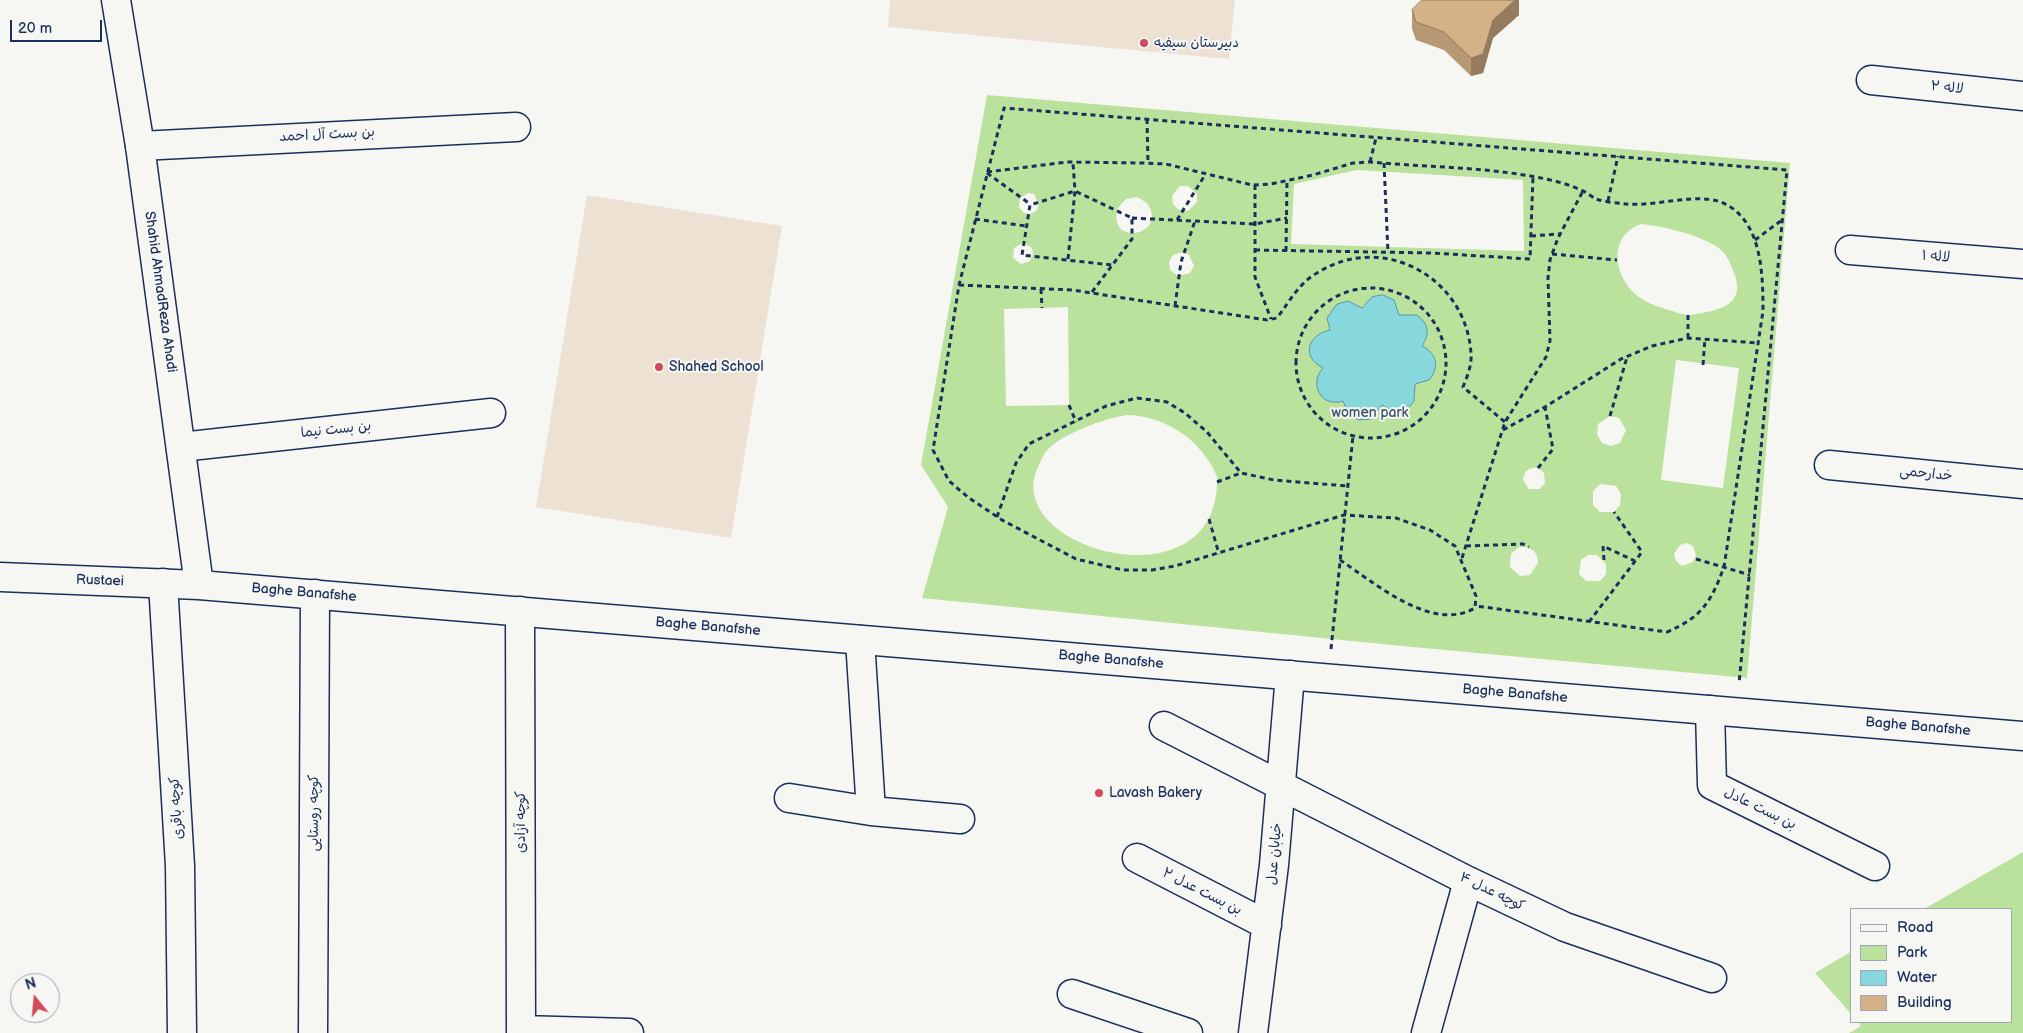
<!DOCTYPE html>
<html>
<head>
<meta charset="utf-8">
<style>
  body { margin:0 }
  #map { position:relative; width:2023px; height:1033px; overflow:hidden; background:#f6f6f2; font-family:"Balsamiq Sans",sans-serif }
  canvas { display:block }
  .legend { position:absolute; left:1850px; top:908px; width:162px; height:115px; box-sizing:border-box; background:#f6f6f2; border:1px solid #9ea6b7; margin:0; padding:6px 9px; list-style:none; font-size:15px; color:#1b2f5e }
  .legend li { display:flex; align-items:center; gap:10px; height:25px }
  .legend b { width:25px; border:1px solid #9ea6b7 }
  .north { position:absolute; left:10px; top:973px; width:50px; height:50px; box-sizing:border-box; background:#f6f6f2; border:1px solid #9ea6b7; border-radius:50%; rotate:343deg; font-size:14px; font-weight:700; line-height:20px; text-align:center; color:#1b2f5e }
  .north::after { content:''; display:block; margin:auto; width:18px; height:22px; background:#d1495b; clip-path:polygon(50% 0,100% 100%,50% 72%,0 100%) }
  .scale { position:absolute; left:10px; top:20px; width:92px; height:22px; box-sizing:border-box; border:2px solid #1b2f5e; border-top:0; padding-left:6px; font-size:15px; line-height:18px; white-space:nowrap; color:#1b2f5e; -webkit-text-stroke:4px #f6f6f2; paint-order:stroke }
</style>
</head>
<body>
<div id="map">
<canvas width="2023" height="1033"></canvas>
<ul class="legend">
<li><b style="height:6px;background:#f6f6f2"></b>Road</li>
<li><b style="height:14px;background:#bbe29d"></b>Park</li>
<li><b style="height:14px;background:#86d8dd"></b>Water</li>
<li><b style="height:14px;background:#d5b187"></b>Building</li>
</ul>
<div class="north">N</div>
<div class="scale">20 m</div>
</div>
<script>
const ctx = document.querySelector('canvas').getContext('2d');
ctx.lineJoin = 'round';
function fill(path, color) {
  ctx.fillStyle = color;
  ctx.fill(path, 'evenodd');
}
function trace(path, color, width, dash) {
  ctx.strokeStyle = color;
  ctx.lineWidth = width;
  ctx.lineCap = dash ? 'butt' : 'round';
  ctx.setLineDash(dash || []);
  ctx.stroke(path);
}
function drawText(font, color, halo, rows, align = 'center') {
  ctx.font = font + ' "Balsamiq Sans","Playpen Sans Arabic",sans-serif';
  ctx.lineWidth = 4;
  ctx.setLineDash([]);
  ctx.textBaseline = 'middle';
  ctx.strokeStyle = halo;
  ctx.fillStyle = color;
  for (const [text, x, y, turn = 0] of rows) {
    ctx.save();
    ctx.translate(x, y);
    ctx.rotate((+turn || 0) * Math.PI / 180);
    ctx.textAlign = isNaN(turn) ? turn : align;
    if (halo) ctx.strokeText(text, 0, 0);
    ctx.fillText(text, 0, 0);
    ctx.restore();
  }
}
fill(new Path2D(`
  M 890,0 L 1235,0 L 1229,59 L 888,27 Z
  M 587,195 L 782,226 L 731,538 L 536,507 Z`), '#ece1d2');
fill(new Path2D(`
  M 987,95 L 1790,163 L 1747,678 L 1402,646 L 922,598 L 948,507 L 921,465 ZM 1357,170 L 1523,180 L 1524,251 L 1291,244 L 1294,184 ZM 1180,186 L 1188,186 L 1197,194 L 1197,202 L 1188,211 L 1179,210 L 1173,204 L 1172,196 ZM 1028,193 L 1034,194 L 1039,204 L 1037,210 L 1031,214 L 1024,213 L 1019,207 L 1020,198 ZM 1137,197 L 1147,203 C 1169,234 1109,249 1117,209 L 1126,199 ZM 1641,224 C 1666,227 1692,233 1714,245 C 1724,251 1728,257 1732,268 C 1749,305 1721,310 1691,315 C 1685,316 1676,312 1669,310 C 1656,306 1643,302 1633,292 C 1612,270 1610,235 1641,224 ZM 1023,243 L 1032,248 L 1033,254 L 1030,261 L 1021,264 L 1013,258 L 1014,248 ZM 1183,252 L 1189,255 L 1194,266 L 1190,273 L 1178,276 L 1170,270 L 1169,262 L 1173,255 ZM 1068,307 L 1069,405 L 1006,406 L 1004,309 ZM 1676,360 L 1739,368 L 1723,488 L 1661,480 ZM 1126,415 C 1165,415 1203,441 1217,477 C 1221,610 999,550 1038,467 C 1040,462 1042,457 1045,453 C 1059,434 1104,419 1126,415 ZM 1610,416 L 1619,418 L 1626,430 L 1620,443 L 1611,446 L 1602,443 L 1597,434 L 1598,424 ZM 1538,468 L 1544,473 L 1545,483 L 1540,489 L 1529,489 L 1523,480 C 1524,471 1529,467 1538,468 ZM 1600,484 L 1616,486 L 1621,494 L 1620,505 L 1614,512 L 1600,512 L 1593,505 L 1593,491 ZM 1686,543 L 1693,546 L 1696,555 L 1693,562 L 1682,566 L 1676,561 L 1674,554 L 1680,545 ZM 1519,547 C 1531,546 1538,551 1538,563 L 1530,575 L 1520,576 L 1510,567 L 1511,554 ZM 1588,555 L 1597,555 L 1606,564 L 1606,574 L 1600,581 L 1586,581 L 1579,574 L 1581,560 Z
  M 2023,852 L 2023,1033 L 1849,1033 L 1861,1026 L 1858,1022 L 2012,1022 L 2012,909 L 1924,909 Z
  M 1852,951 L 1852,1015 L 1815,973 Z`), '#bbe29d');
const water = new Path2D(`
  M 1383,295 L 1394,300 L 1399,315 L 1417,315 C 1429,324 1430,334 1422,346 C 1437,353 1440,367 1429,380 L 1415,384 L 1414,401 C 1406,414 1394,413 1382,405 L 1371,419 L 1359,420 L 1349,415 L 1343,401 C 1322,408 1308,385 1323,368 C 1301,357 1307,335 1330,330 L 1327,318 L 1337,304 L 1348,301 L 1362,308 L 1372,297 Z`);
fill(water, '#86d8dd');
trace(water, '#5b94aa', 1);
const street = new Path2D(`
  M 1871,80 L 2023,96
  M 140,146 L 516,127
  M 1850,250 L 2023,264
  M 181,447 L 491,413
  M 1829,465 L 2023,484
  M 163,583 L 180,866 L 182,1033
  M 520,611 L 521,1033
  M 860,640 L 871,811 L 960,819
  M 1710,710 L 1712,785 L 1875,866
  M 1164,726 L 1468,881 L 1565,927 L 1712,978
  M 789,798 L 871,811
  M 1137,858 L 1267,925
  M 1072,994 L 1188,1033
  M 521,1030 L 629,1033
  M 313,1033 L 315,594
  M 1253,1033 L 1274,865 L 1290,675
  M 1426,1033 L 1468,881`);
const secondary = new Path2D(`
  M 116,0 L 140,146 L 199,585
  M 0,577 L 199,585 L 2023,736`);
trace(street, '#1b2f5e', 31);
trace(secondary, '#1b2f5e', 31);
trace(new Path2D(`
  M 1147,119 L 1148,163
  M 1370,162 L 1376,138
  M 1384,163 L 1388,253
  M 987,172 L 1067,162 L 1142,163 L 1166,164 L 1252,185 L 1271,184 L 1313,175 L 1353,163 L 1370,162 C 1425,167 1482,167 1536,177 C 1552,180 1569,184 1583,191 C 1588,193 1592,197 1596,199 C 1605,202 1617,203 1626,204 C 1658,207 1701,190 1727,205 C 1762,224 1763,275 1763,311 L 1724,567 C 1711,602 1702,617 1667,632 L 1476,606
  M 987,173 L 1030,204
  M 1255,185 L 1255,277 L 1271,319
  M 1608,201 L 1618,156
  M 1132,218 L 1255,224 L 1287,218
  M 975,219 L 1026,226
  M 1177,220 L 1205,175
  M 1531,236 L 1559,234
  M 1755,240 L 1782,220
  M 1255,250 L 1432,253 L 1530,259 L 1533,176
  M 1286,251 L 1287,180
  M 1552,254 L 1617,260
  M 1068,259 L 1075,191 L 1073,163
  M 959,285 L 1072,290 L 1267,320 L 1277,318 C 1290,301 1298,284 1317,273 C 1383,231 1467,278 1471,354 C 1472,365 1467,377 1463,387 L 1505,422
  M1296 363a75 75 0 1 1 150 0a75 75 0 1 1-150 0Z
  M 1041,289 L 1042,308
  M 1092,292 L 1132,239 L 1132,218 L 1075,191 L 1030,205 L 1022,255 L 1112,265
  M 1175,306 L 1181,262 L 1195,221
  M 1688,338 L 1688,315
  M 1703,365 L 1705,338
  M 1069,405 L 1076,422
  M 1610,416 L 1627,357
  M 1503,430 L 1545,407 L 1621,359 L 1652,346 L 1688,338 L 1758,343
  M 1538,468 L 1553,449 L 1545,407
  M 1217,482 L 1241,473
  M 997,517 L 1016,463 L 1029,444 L 1106,406 L 1137,398 L 1167,402 L 1185,413 L 1207,432 L 1241,473 L 1274,480 L 1347,486
  M 1209,519 L 1219,554
  M 1466,546 L 1523,544 L 1529,547
  M 1462,558 L 1505,422 L 1546,357 L 1550,341 L 1548,278 L 1550,260 L 1558,238 L 1583,191
  M 1696,559 L 1750,575
  M 1340,560 C 1375,583 1432,633 1475,608 L 1476,596 L 1455,546 L 1430,530 L 1396,518 L 1344,515 L 1175,566 L 1152,570 L 1123,570 L 1076,559 L 1002,520 L 969,498 L 949,481 L 933,450 L 959,285 L 1004,108 L 1787,170 L 1739,684
  M 1604,560 L 1603,546 L 1635,561
  M 1589,622 L 1642,552 L 1614,512
  M 1331,649 L 1353,436`), '#1b2f5e', 3, [5, 4]);
trace(street, '#f6f6f2', 28);
trace(secondary, '#f6f6f2', 28);
fill(new Path2D(`
  M 1519,0 L 1519,15 L 1493,38 L 1483,73 L 1471,76 L 1444,50 L 1416,40 L 1412,29 L 1412,10 Z`), '#b79874');
fill(new Path2D(`
  M 1515,0 L 1519,0 L 1519,15 L 1493,38 L 1483,73 L 1471,76 L 1471,58 L 1493,20 Z`), '#957c5e');
const building = new Path2D(`
  M 1422,0 L 1515,0 L 1493,20 L 1483,54 L 1471,58 L 1444,32 L 1416,22 L 1412,10 Z`);
fill(building, '#d5b187');
trace(building, '#957c5e', 1);
for (const [x, y, r, color] of [
  [1144,43,5,"#d1495b"],
  [659,367,5,"#d1495b"],
  [1099,793,5,"#d1495b"]
]) {
  const dot = new Path2D();
  dot.arc(x, y, r, 0, 2 * Math.PI);
  ctx.fillStyle = color;
  ctx.fill(dot);
  trace(dot, '#f6f6f2', 2);
}
drawText('14px', '#1b2f5e', '#f6f6f2', [
  ["دبیرستان سیفیه",1154,43],
  ["Shahed School",669,367],
  ["Lavash Bakery",1109,793]
], 'left');
drawText('14px', '#1b2f5e', '#f6f6f2', [
  ["لاله ۲",1947,88,6],
  ["بن بست آل احمد",327,135,-3],
  ["لاله ۱",1936,257,4],
  ["Shahid AhmadReza Ahadi",160,292,82],
  ["بن بست نیما",336,430,-6],
  ["خدارحمی",1926,474,6],
  ["Rustaei",100,581,2],
  ["Baghe Banafshe",304,593,5],
  ["Baghe Banafshe",708,627,5],
  ["Baghe Banafshe",1111,660,5],
  ["Baghe Banafshe",1515,694,5],
  ["Baghe Banafshe",1918,727,5],
  ["کوچه باقری",177,808,-94],
  ["بن بست عادل",1760,809,26],
  ["کوچه روستایی",314,813,-90],
  ["کوچه آزادی",521,822,-90],
  ["خیابان عدل",1275,854,-85],
  ["بن بست عدل ۲",1202,892,27],
  ["کوچه عدل ۴",1492,892,26]
]);
drawText('14px', '#3b536b', '#f6f6f2', [
  ["women park",1370,413]
]);
</script>
</body>
</html>
